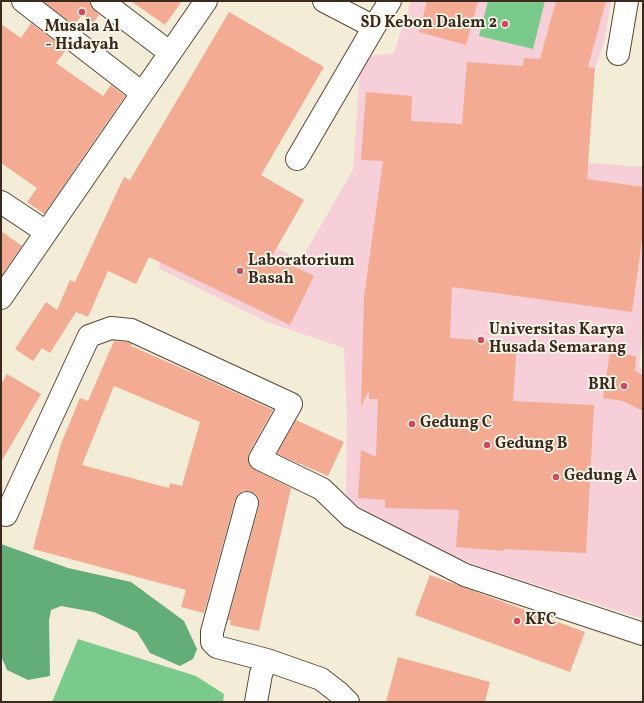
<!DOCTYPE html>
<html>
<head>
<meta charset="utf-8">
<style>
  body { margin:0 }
  #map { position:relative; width:644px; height:703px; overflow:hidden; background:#f3ecd6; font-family:Vollkorn,serif }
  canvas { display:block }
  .frame { position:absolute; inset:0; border:2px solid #3b2a1e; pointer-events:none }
</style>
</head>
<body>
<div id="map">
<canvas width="644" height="703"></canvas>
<div class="frame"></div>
</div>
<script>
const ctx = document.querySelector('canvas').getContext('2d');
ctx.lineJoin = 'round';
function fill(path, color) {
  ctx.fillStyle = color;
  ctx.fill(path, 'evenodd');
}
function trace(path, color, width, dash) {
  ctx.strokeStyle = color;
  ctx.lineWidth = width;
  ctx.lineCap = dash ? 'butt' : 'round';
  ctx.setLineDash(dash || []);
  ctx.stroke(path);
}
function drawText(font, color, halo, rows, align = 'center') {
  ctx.font = font + ' Vollkorn,serif';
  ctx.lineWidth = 3.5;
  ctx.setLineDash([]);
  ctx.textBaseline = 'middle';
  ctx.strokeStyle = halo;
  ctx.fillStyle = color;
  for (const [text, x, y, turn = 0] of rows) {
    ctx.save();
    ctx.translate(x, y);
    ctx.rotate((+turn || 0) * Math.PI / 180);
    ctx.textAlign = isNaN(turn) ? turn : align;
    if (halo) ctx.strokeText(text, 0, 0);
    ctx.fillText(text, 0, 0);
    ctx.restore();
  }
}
fill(new Path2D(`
  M 411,1 L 611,1 L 605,39 L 595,68 L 545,60 L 524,58 L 520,157 L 643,167 L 643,331 L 639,367 L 643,370 L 643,619 L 481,567 L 420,543 L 375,515 L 350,502 L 346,493 L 347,418 L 344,348 L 267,322 L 158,268 L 188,204 L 301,260 L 353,170 L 361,57 L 394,53 Z`), '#f6cfd8');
fill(new Path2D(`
  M 488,1 L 545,1 L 533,49 L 479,36 Z
  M 78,639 L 196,676 L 224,694 L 223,702 L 52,702 Z`), '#7aca8c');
fill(new Path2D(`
  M 1,544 L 68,568 L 131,582 L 184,621 L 197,649 L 193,659 L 180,666 L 150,653 L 137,632 L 94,612 L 61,606 L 51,610 L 49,621 L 50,676 L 28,680 L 7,670 L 1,656 Z`), '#63ae78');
fill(new Path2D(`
  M 46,1 L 90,1 L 91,6 L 99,15 L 93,23 L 83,14 L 74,25 L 45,3 Z
  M 131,1 L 182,1 L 165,25 Z
  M 427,1 L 478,1 L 466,45 L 419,32 Z
  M 556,1 L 606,1 L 588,67 L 595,68 L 587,179 L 643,187 L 643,233 L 632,312 L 452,287 L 450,338 L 517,343 L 513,401 L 594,405 L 586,553 L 504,549 L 504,551 L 456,547 L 459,510 L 385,508 L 385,500 L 358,498 L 361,450 L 376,457 L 378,399 L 369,399 L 369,390 L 361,407 L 364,297 L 383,161 L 361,160 L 366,92 L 412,96 L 411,121 L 462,124 L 467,62 L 523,66 L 524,58 L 540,59 Z
  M 229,12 L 324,67 L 261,175 L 304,200 L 272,256 L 314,276 L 290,325 L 149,257 L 136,284 L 108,271 L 88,317 L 76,312 L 50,353 L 42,348 L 33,361 L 15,349 L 46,302 L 57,310 L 70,280 L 75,282 L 124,177 L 130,180 Z
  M 31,23 L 66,50 L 56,63 L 103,96 L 111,85 L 125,96 L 44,214 L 27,202 L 37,188 L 1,163 L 1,24 L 21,38 Z
  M 1,231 L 22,246 L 1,276 Z
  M 114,341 L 128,342 L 132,344 L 131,346 L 195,374 L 273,410 L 249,453 L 248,460 L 250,466 L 255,470 L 291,488 L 259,631 L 230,625 L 231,620 L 228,620 L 259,506 L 259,499 L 256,494 L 251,491 L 243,491 L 238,494 L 235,500 L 204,613 L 181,607 L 186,590 L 33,549 L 61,444 L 80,398 L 88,401 ZM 114,386 L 200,422 L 182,486 L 170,483 L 169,488 L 82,465 Z
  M 610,352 L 636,356 L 635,371 L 643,375 L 643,411 L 623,401 L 603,398 Z
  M 7,374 L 41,394 L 1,462 L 1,384 Z
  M 296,420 L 344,442 L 328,476 L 277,454 Z
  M 430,575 L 585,632 L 570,672 L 415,615 Z
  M 398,657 L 490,682 L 485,702 L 386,702 Z`), '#f4ab94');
const street = new Path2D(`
  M 23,1 L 142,93
  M 102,1 L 169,52
  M 324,1 L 374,27
  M 618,54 L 627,1
  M 297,159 L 374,27 L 390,1
  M 1,202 L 46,232
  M 1,298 L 206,1
  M 247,503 L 212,632 L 212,642 L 217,647 L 267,660
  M 6,515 L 89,336 L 111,328 L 131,330 L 291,404 L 260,459 L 322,489 L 351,517 L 465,575 L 643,634
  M 256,702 L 261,674 L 267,660 L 321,679 L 339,693 L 348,702`);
trace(street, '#57473a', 24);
trace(street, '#fff', 22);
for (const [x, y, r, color] of [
  [82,12,4,"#d1495b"],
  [505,24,4,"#d1495b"],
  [240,271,4,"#d1495b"],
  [481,340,4,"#d1495b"],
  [624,386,4,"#d1495b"],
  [412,424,4,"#d1495b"],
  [487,445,4,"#d1495b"],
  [556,477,4,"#d1495b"],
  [517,621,4,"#d1495b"]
]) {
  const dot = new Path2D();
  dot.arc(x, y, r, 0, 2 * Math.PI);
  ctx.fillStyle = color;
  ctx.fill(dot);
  trace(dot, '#fbf7ec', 1.5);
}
drawText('bold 16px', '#3b2a1e', '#fbf7ec', [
  ["SD Kebon Dalem 2",497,24,"right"],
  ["Musala Al",82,28,"center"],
  ["- Hidayah",82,46,"center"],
  ["Laboratorium",248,262],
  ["Basah",248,280],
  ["Universitas Karya",489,331],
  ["Husada Semarang",489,349],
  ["BRI",616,386,"right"],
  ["Gedung C",420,424],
  ["Gedung B",495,445],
  ["Gedung A",564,477],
  ["KFC",525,621]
], 'left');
</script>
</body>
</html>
